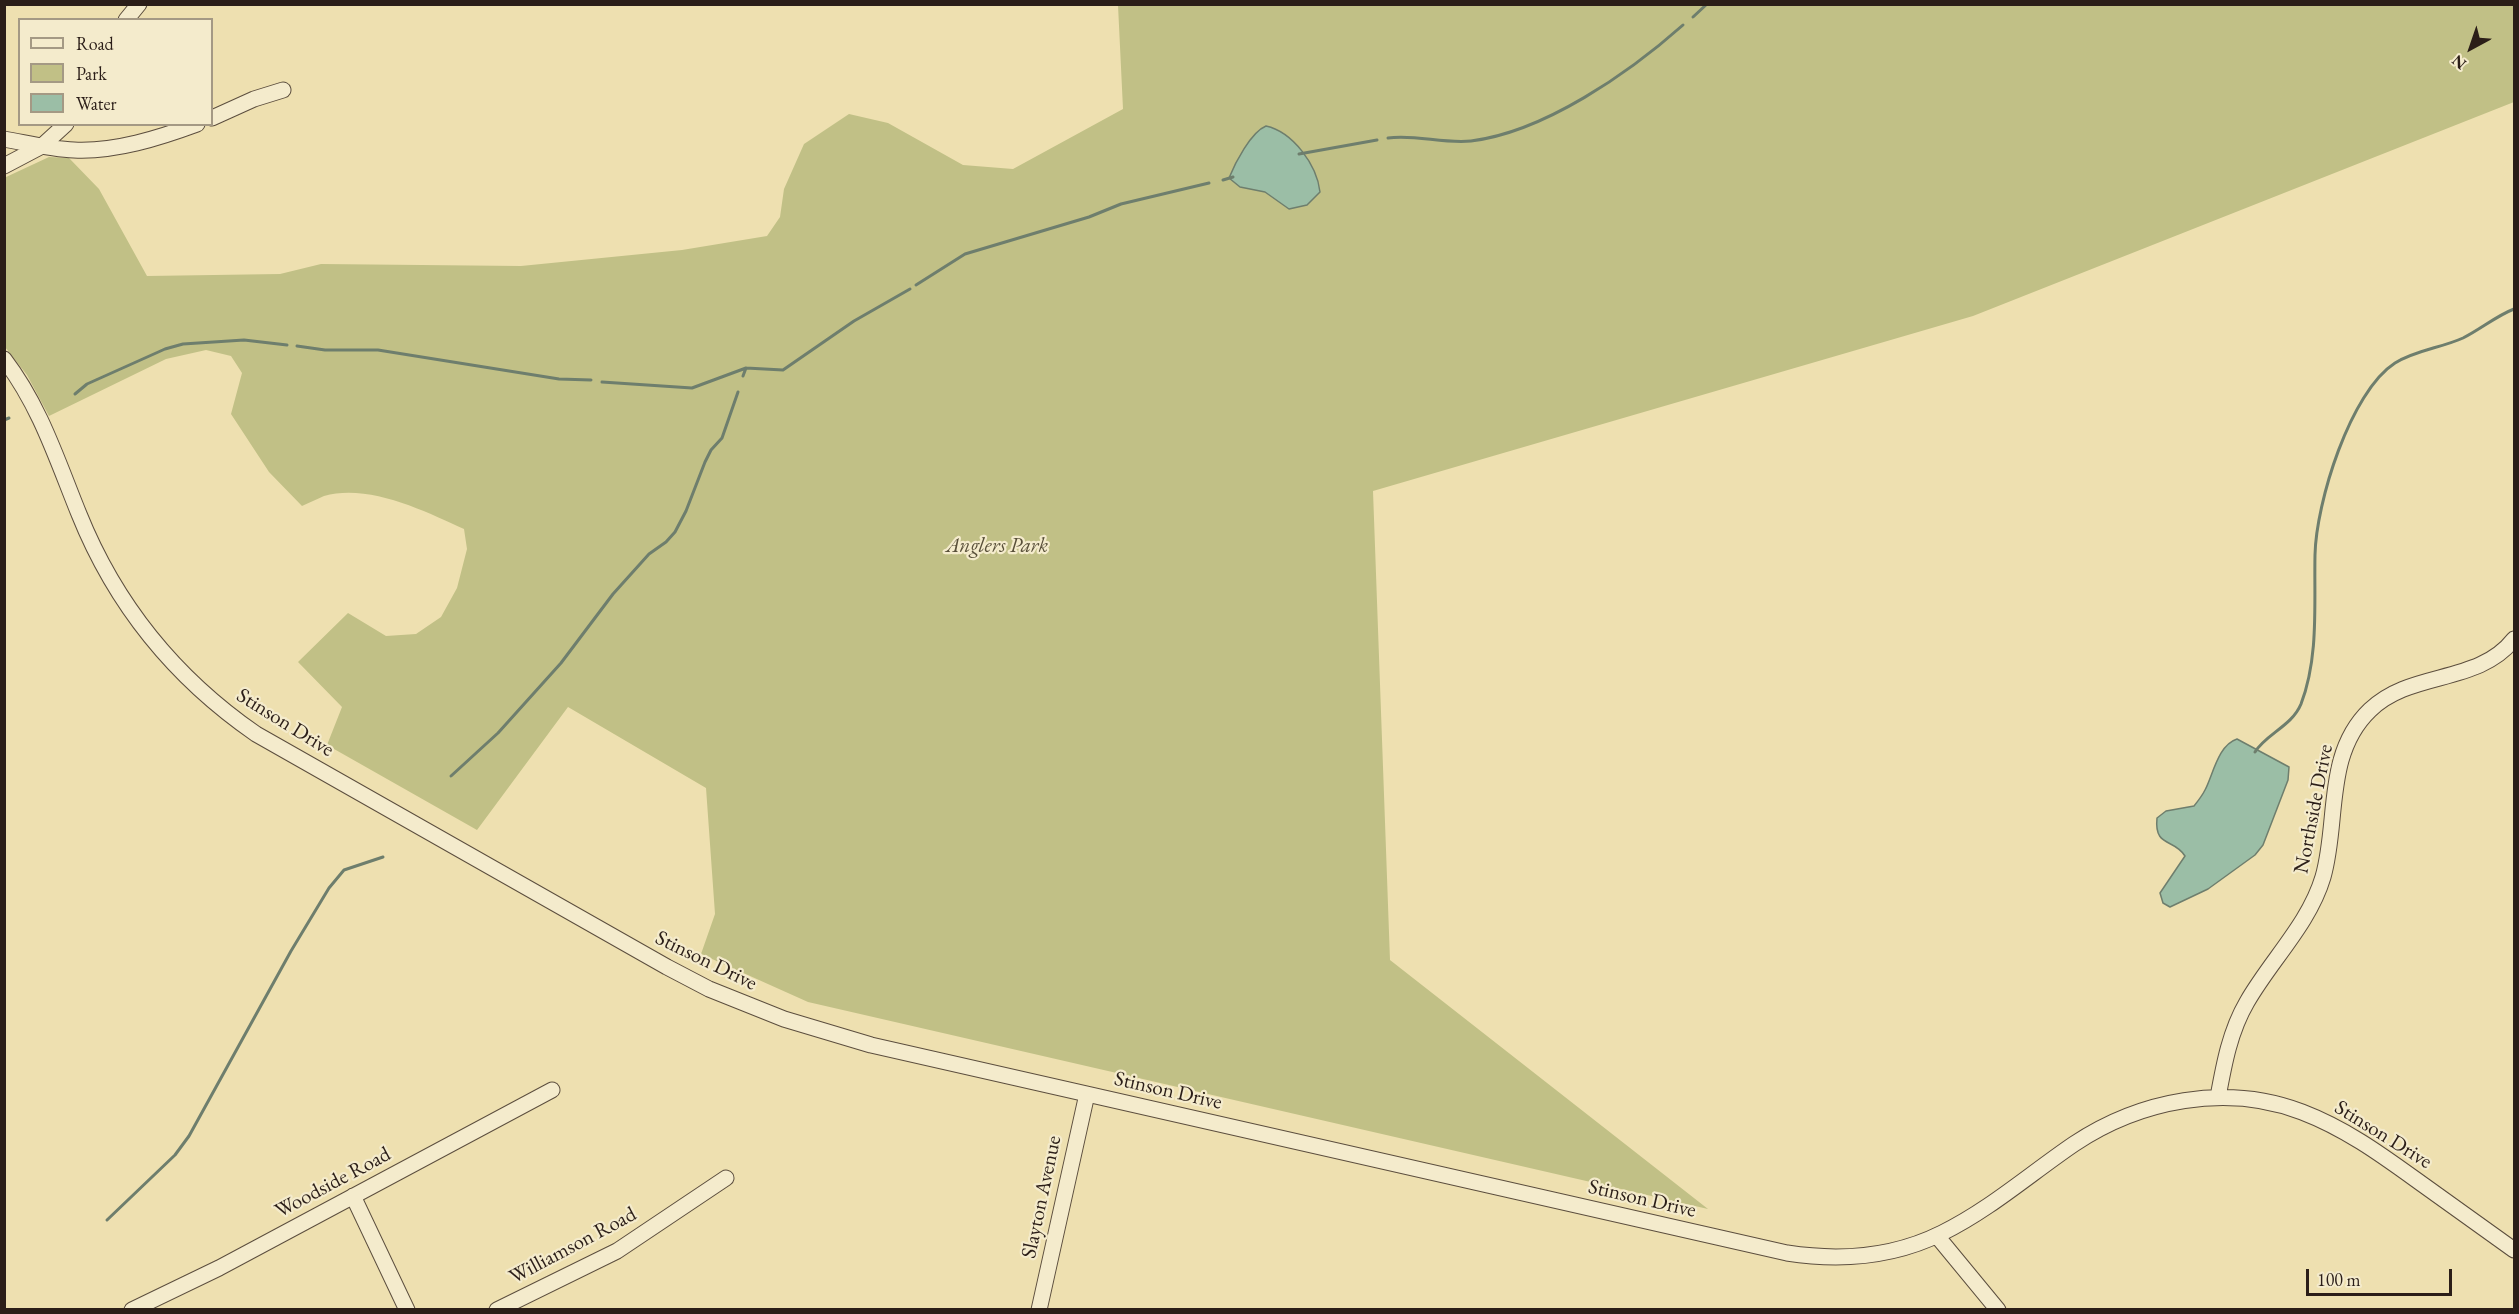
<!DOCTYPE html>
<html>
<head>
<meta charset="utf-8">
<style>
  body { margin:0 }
  #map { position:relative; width:2519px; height:1314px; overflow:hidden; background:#eee0b0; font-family:"EB Garamond",serif }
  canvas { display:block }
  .frame { position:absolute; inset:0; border:6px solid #2b1e18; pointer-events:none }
  .legend { position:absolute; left:18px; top:18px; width:195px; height:108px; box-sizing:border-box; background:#f4ebcc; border:2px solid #a49984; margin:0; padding:8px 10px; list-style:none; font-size:18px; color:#2b1e18 }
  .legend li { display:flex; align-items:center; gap:12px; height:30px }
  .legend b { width:30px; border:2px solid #a49984 }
  .north { position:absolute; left:2441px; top:18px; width:60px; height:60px; -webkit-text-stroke:4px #f4ebcc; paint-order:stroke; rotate:220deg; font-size:16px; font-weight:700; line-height:24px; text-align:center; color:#2b1e18 }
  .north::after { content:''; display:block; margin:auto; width:21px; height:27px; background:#2b1e18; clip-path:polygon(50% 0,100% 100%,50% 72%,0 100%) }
  .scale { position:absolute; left:2306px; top:1269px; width:146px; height:27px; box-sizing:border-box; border:3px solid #2b1e18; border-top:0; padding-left:8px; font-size:18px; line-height:21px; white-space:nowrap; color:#2b1e18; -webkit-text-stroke:4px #f4ebcc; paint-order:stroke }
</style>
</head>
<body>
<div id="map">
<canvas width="2519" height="1314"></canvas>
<div class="frame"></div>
<ul class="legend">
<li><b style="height:8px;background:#f4ebcc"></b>Road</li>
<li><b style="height:16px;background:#c1c086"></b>Park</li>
<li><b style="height:16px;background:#9bbea6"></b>Water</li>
</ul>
<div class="north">N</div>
<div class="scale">100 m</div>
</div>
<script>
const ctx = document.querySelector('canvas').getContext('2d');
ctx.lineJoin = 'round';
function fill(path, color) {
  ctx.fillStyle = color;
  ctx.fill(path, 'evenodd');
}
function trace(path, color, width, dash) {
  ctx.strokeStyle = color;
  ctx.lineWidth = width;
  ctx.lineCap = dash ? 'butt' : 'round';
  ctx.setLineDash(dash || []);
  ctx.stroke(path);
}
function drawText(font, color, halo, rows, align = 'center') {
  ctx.font = font + ' "EB Garamond",serif';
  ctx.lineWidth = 4.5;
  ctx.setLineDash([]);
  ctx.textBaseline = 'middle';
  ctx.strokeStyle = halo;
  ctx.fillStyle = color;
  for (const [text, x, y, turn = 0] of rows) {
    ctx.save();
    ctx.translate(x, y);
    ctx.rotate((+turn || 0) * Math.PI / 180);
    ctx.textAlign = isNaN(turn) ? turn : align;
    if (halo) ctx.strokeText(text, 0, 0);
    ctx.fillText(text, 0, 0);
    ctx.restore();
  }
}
fill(new Path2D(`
  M 1118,5 L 2514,5 L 2514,102 L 1973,316 L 1373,491 L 1390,960 L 1708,1209 L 808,1002 L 701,954 L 715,914 L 706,788 L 568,707 L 477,830 L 327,745 L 342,707 L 298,662 L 348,613 L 386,636 L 416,634 L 441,617 L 457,588 L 467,549 L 464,529 C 425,511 368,483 324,496 C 317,499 309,503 302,506 L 269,472 L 231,414 L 242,373 L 231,356 L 206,350 L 166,359 L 49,416 L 27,375 L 5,347 L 4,178 L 49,157 L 69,158 L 99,189 L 147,276 L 280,274 L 321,264 L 521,266 L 682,250 L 767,236 L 780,217 L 784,189 L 804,144 L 849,114 L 888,123 L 963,165 L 1013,169 L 1123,109 Z`), '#c1c086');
const water = new Path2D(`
  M 1266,126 C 1293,132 1317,165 1320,192 L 1307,205 L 1289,209 L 1265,192 L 1240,187 L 1229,178 C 1235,163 1251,132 1266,126 Z
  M 2237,739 L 2289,767 L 2288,780 L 2263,845 L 2255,855 L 2208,889 L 2170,907 L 2163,903 L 2160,893 L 2185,856 C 2174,838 2154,848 2157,818 L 2166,811 L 2194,806 C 2198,801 2202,796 2205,790 C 2213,775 2218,745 2237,739 Z`);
fill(water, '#9bbea6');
trace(water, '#6e7e6d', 1.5);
trace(new Path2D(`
  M 1693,17 L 1707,4
  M 1388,138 C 1415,134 1443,144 1471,141 C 1544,132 1629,73 1683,25
  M 1299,154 L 1377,140
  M 1223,180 L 1233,177
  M 916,285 L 965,254 L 1089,217 L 1121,204 L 1209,183
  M 297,346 L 325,350 L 378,350 L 559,379 L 591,380
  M 743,376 L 746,368
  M 602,382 L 692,388 L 746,368 L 783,370 L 854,321 L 910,289
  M 75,394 L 87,384 L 165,349 L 183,344 L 244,340 L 287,345
  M 4,420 L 9,418
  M 2255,752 C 2266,734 2292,726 2301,704 C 2319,657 2314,604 2315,555 C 2316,503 2350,392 2395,363 C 2416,350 2441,348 2463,338 C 2481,329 2496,316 2514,309
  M 451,776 L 498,733 L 561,663 L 613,594 L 649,554 L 666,542 L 675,532 L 686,511 L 705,462 L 711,450 L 722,438 L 738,392
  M 107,1220 L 175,1155 L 189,1136 L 291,951 L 329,888 L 344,870 L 383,857`), '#6e7e6d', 3);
const minor = new Path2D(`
  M 126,20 L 139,4
  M 212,118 L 254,99 L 283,90
  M 4,139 C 27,143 51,149 74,150 C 115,152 159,138 197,124
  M 4,166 L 42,146 L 66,124
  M 4,359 C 40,406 57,460 79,514 C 116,606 175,678 256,734 L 667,967 L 709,989 L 784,1019 L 871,1045 L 1787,1253 C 1839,1261 1894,1257 1942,1233 C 1989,1210 2030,1174 2074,1144 C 2140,1100 2226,1083 2302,1112 C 2344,1128 2379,1153 2415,1179 C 2448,1203 2481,1226 2514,1250
  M 2218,1097 C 2224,1064 2230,1031 2247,1002 C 2271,960 2309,924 2323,877 C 2339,822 2324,754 2370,710 C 2411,670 2478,685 2514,639
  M 353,1196 L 407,1310
  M 1937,1236 L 1998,1310
  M 132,1310 L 219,1268 L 552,1090
  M 497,1310 L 617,1251 L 726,1178
  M 1039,1310 L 1087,1094`);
trace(minor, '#5c4e3e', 17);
trace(minor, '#f4ebcc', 15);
drawText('italic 21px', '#584f39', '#f4ebcc', [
  ["Anglers Park",997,546]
]);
drawText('21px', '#2b1e18', '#f4ebcc', [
  ["Stinson Drive",285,723,32],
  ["Northside Drive",2314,809,-79],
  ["Stinson Drive",706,961,26],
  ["Stinson Drive",1168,1091,13],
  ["Stinson Drive",2383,1135,32],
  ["Woodside Road",333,1183,-28],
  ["Slayton Avenue",1042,1197,-78],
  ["Stinson Drive",1642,1199,13],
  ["Williamson Road",573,1246,-28]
]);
</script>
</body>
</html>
